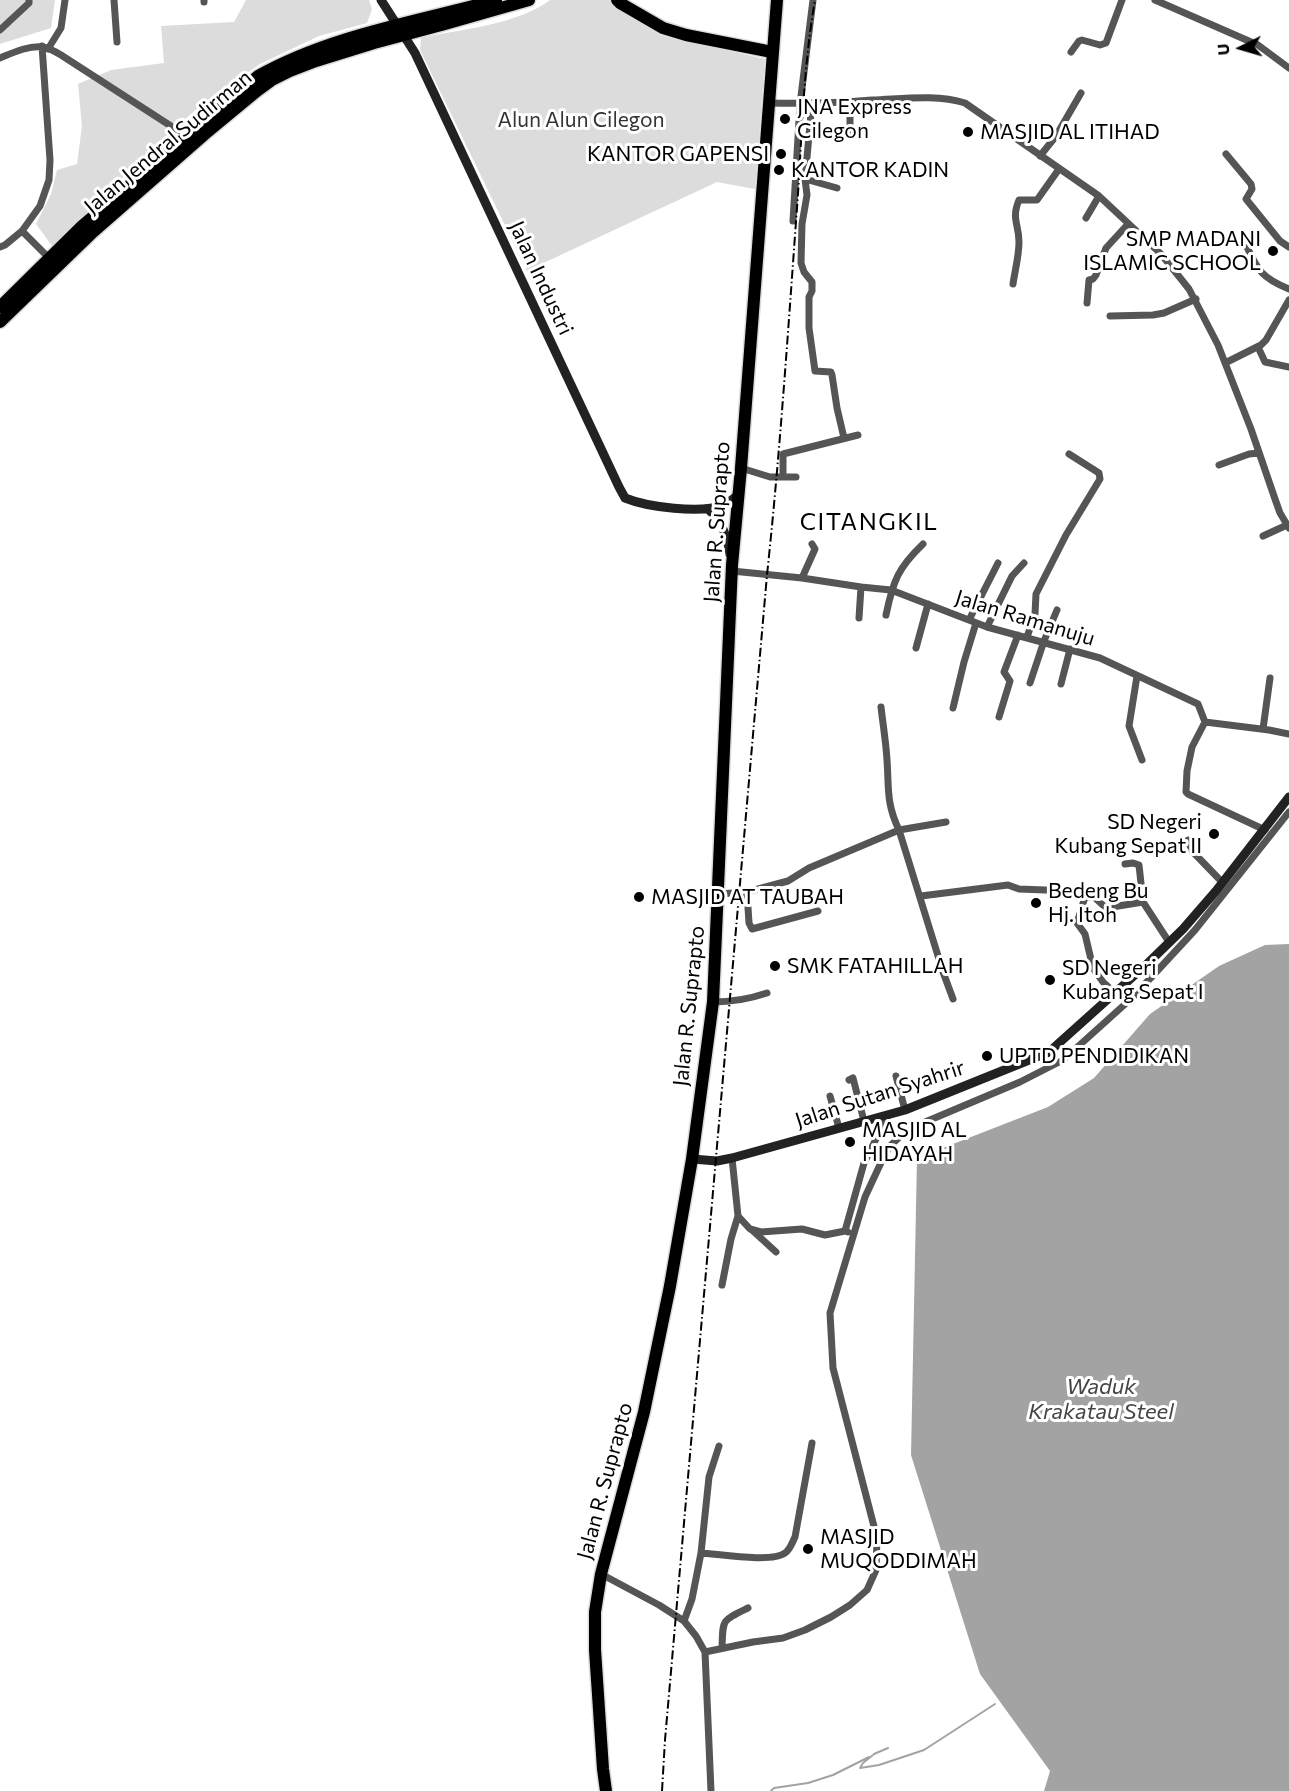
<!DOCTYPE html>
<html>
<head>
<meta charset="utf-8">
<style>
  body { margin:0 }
  #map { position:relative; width:1289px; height:1791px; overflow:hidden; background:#fff; font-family:Commissioner,sans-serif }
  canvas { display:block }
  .north { position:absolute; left:1211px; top:18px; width:60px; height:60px; -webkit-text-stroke:4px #fff; paint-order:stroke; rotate:265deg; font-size:16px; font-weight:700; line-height:24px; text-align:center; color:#000 }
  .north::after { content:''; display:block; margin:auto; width:21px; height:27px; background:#000; clip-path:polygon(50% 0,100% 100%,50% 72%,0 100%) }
</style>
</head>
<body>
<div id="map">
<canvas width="1289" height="1791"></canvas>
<div class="north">U</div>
</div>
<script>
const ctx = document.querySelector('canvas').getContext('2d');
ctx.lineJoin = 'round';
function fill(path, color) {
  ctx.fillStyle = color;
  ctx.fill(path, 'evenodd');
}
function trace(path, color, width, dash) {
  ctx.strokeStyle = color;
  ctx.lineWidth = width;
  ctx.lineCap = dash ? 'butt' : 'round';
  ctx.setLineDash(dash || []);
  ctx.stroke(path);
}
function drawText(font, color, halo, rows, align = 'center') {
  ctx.font = font + ' Commissioner,sans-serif';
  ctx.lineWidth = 6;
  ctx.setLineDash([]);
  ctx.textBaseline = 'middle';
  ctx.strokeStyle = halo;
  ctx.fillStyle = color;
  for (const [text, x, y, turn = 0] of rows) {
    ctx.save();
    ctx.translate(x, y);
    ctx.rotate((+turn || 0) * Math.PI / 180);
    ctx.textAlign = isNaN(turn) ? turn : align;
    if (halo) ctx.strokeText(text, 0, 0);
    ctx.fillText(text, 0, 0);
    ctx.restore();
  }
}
fill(new Path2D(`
  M 0,0 L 55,0 L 51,28 L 0,44 Z
  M 246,0 L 369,0 L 372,9 L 367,23 L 319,36 L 260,64 L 200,106 L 148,152 L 106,195 L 52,246 L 36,224 L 51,194 L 57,170 L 77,164 L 82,126 L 78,84 L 111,70 L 164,63 L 161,26 L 234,22 Z
  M 550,0 L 609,0 L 615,7 L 660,35 L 765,59 L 755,189 L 717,182 L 537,266 L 528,273 L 420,50 L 421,38 C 461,29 517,25 550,0 Z`), '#dcdcdc');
fill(new Path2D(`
  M 1289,944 L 1289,1791 L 1044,1791 L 1050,1771 L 980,1674 L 911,1455 L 917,1158 L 1048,1107 L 1094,1078 L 1150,1014 L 1219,966 L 1265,945 Z`), '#a3a3a3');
trace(new Path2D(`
  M 874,1754 L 888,1748
  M 873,1755 L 863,1763 L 860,1768 L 879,1765 L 924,1750 L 995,1704
  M 771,1791 L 774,1788 L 808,1783 L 833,1775 L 869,1757`), '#a3a3a3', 2);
const highway = new Path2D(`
  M 617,0 L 620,3 L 663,28 L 686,35 L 772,52
  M 0,307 L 82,226 L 258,76 C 331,35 416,22 496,0
  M 0,322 L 93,232 L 205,134 L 257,91 L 272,80 L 290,71 L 316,61 L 374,43 L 445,24 L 529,0
  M 606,1791 L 603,1769 L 595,1650 L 595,1612 L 601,1574 L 644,1412 L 670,1286 L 692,1159 L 713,1002 L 732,565 L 741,468 L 777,0`);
trace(highway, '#dbdbdb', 15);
trace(new Path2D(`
  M 114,0 L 117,42
  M 204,0 L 204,2
  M 1155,0 L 1258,45 L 1289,68
  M 0,30 L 29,3 L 29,0
  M 48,49 L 61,28 L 65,0
  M 1071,52 L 1079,41 L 1082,40 L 1100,45 L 1106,43 L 1122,0
  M 0,58 C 12,53 29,45 43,47 C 49,48 56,52 61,55 L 174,128 L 188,134
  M 850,101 L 850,133
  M 769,103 C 803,104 837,103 872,100 C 902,99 936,94 965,103 L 1099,196 L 1161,254 L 1189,289 L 1218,345 L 1251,429 L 1275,499 L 1280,513 L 1289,528
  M 812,103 L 805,179 L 807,195 L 802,224 L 801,263 L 804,272 L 812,282 L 812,291 L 809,297 L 809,328 L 815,371 L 831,372 L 832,375 L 837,408 L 844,438
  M 1226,154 L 1251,184 L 1252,189 L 1246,199 L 1280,241 L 1289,247
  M 1040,156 L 1056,136 L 1081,93
  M 805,179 L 837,188
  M 1086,218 L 1099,196
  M 793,221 L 800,104 L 813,0
  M 22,231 L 49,258
  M 1246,245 C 1258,271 1262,278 1289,289
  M 0,247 L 5,245 L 22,231 L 40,206 L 49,180 L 50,160 L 42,46
  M 1013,284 C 1015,270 1019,256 1019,242 C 1019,224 1011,219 1019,200 L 1037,200 L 1059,169
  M 1087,303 L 1089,280 L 1093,279 L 1096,275 L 1106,248 L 1128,224
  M 1110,316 L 1153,315 L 1164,313 L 1196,299
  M 1258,347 L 1265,362 L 1289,367
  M 1225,363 L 1261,345 L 1266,340 L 1289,300
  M 1219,465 L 1249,454 L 1259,453
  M 741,468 L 770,477 L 796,477
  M 783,476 L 783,454 L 858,435
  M 1263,536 L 1287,525
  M 732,571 L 802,578 L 861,587 L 891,590 L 987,627 L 1100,658 L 1198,704 L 1205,722 L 1269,730 L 1289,734
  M 802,578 L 815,549 L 812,544
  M 886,615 C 893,581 898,568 923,544
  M 859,618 L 861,587
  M 969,620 L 998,563
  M 987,627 L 1012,576 L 1024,563
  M 1027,637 L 1035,614 L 1036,594 L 1066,535 L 1100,479 L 1099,473 L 1069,454
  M 916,648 L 928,604
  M 1137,676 L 1129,726 L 1142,760
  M 1030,683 L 1044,641 L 1057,610
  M 1061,684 L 1070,649
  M 953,708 L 964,662 L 976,623
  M 999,717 L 1010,681 L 1004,672 L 1018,635
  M 1205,722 L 1192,747 L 1187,771 L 1186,792 L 1188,794 L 1265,830
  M 1263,729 L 1270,678
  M 946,822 L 899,830 L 943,972 L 953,999
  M 1188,840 L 1192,851 L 1222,882
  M 1125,864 L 1133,863 L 1139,865 L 1143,902 L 1169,942
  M 747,892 L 749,923 L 752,929 L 818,911
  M 719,894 L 747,892 L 788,881 L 809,868 L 899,830 C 886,803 889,788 887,760 C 886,742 883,725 881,707
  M 921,896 L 1008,885 L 1019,889 L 1071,891 L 1085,897 L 1094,897 L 1106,908 L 1143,902
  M 1085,897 L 1077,923 L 1085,934 L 1093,968 L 1103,982 L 1115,993
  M 713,1002 C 732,1002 749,999 767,993
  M 896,1076 L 905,1110
  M 849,1080 L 853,1078 L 864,1121
  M 830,1096 L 839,1128
  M 738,1216 L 750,1229 L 761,1232 L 802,1229 L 825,1235 L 845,1231 L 848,1232
  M 752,1230 L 776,1252
  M 845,1231 L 864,1163 L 888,1115
  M 722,1285 L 731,1239 L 738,1216 L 732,1158
  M 701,1553 L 709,1477 L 719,1446
  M 601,1574 L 659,1605 L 684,1621
  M 722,1648 C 723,1619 721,1621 748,1608
  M 705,1652 L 696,1636 L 684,1621 L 692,1599 L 701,1553 C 719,1554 772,1563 785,1553 C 790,1550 792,1543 795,1537 L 812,1443
  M 711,1791 L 705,1652 L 753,1642 L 783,1638 L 805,1630 L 831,1617 L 850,1605 L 867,1590 L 876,1570 L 877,1538 L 833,1368 L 830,1313 L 865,1197 L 885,1154 L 891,1145 L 907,1130 L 918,1125 L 1020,1082 L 1063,1060 L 1133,997 L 1195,930 L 1289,812`), '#555', 7);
trace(new Path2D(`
  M 381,0 L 415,53 L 619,487 L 625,498 C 647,507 701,514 723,505 C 729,503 734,498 739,494
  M 708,509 C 722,521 727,536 730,554
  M 692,1159 L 717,1161 L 732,1158 L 905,1110 L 1049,1052 L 1147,964 L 1183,929 L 1216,891 L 1289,797`), '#222', 9);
trace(highway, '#000', 12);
trace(new Path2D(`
  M 662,1791 L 665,1740 L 767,575 C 780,453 788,331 797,208 C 802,139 803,68 815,0`), '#000', 2, [9, 3, 1.5, 3]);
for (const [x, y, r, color] of [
  [785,119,6,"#000"],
  [968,132,6,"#000"],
  [781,154,6,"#000"],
  [779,170,6,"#000"],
  [1273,251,6,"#000"],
  [1214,834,6,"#000"],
  [639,897,6,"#000"],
  [1036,903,6,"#000"],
  [775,966,6,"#000"],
  [1050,980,6,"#000"],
  [987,1056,6,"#000"],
  [850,1142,6,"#000"],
  [808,1549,6,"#000"]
]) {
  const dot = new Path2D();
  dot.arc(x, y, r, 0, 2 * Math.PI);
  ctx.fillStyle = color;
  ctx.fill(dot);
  trace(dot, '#fff', 2);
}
drawText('21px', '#000', '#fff', [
  ["JNA Express",797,107],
  ["Cilegon",797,131],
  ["MASJID AL ITIHAD",980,132],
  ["KANTOR GAPENSI",769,154,"right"],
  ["KANTOR KADIN",791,170],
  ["SMP MADANI",1261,239,"right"],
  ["ISLAMIC SCHOOL",1261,263,"right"],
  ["SD Negeri",1202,822,"right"],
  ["Kubang Sepat II",1202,846,"right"],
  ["Bedeng Bu",1048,891],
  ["Hj. Itoh",1048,915],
  ["MASJID AT TAUBAH",651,897],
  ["SMK FATAHILLAH",787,966],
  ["SD Negeri",1062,968],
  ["Kubang Sepat I",1062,992],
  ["UPTD PENDIDIKAN",999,1056],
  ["MASJID AL",862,1130],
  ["HIDAYAH",862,1154],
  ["MASJID",820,1537],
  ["MUQODDIMAH",820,1561]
], 'left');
drawText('21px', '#333', '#fff', [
  ["Alun Alun Cilegon",581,120]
]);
drawText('21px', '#000', '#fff', [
  ["Jalan Jendral Sudirman",168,142,-40],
  ["Jalan Industri",541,278,65],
  ["Jalan R. Suprapto",717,522,-86],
  ["Jalan Ramanuju",1025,618,17],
  ["Jalan R. Suprapto",689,1006,-84],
  ["Jalan Sutan Syahrir",880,1094,-18],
  ["Jalan R. Suprapto",605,1481,-75]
]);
drawText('italic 22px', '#444', '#fff', [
  ["Waduk",1101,1387],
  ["Krakatau Steel",1101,1412]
]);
ctx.letterSpacing = '1.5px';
drawText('24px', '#000', '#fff', [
  ["CITANGKIL",869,522]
]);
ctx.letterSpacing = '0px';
</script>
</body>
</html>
